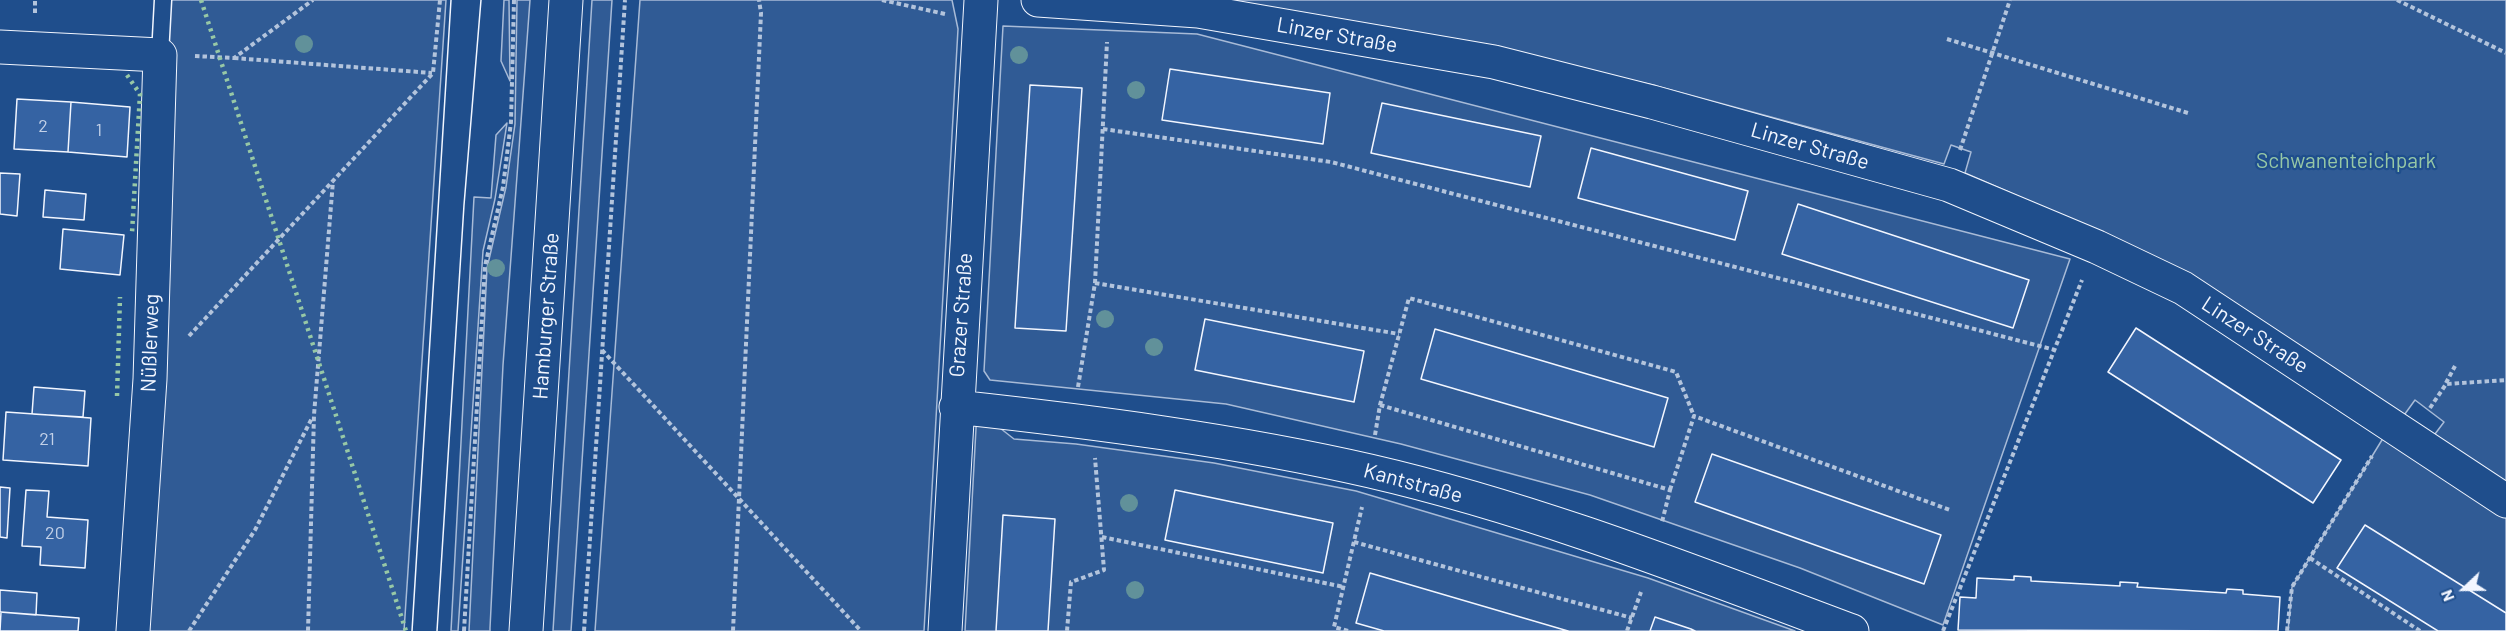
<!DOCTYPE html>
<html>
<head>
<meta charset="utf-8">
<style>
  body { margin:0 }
  #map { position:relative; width:2506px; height:631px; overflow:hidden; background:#1f4e8c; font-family:Barlow,sans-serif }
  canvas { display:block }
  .north { position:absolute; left:2434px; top:559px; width:60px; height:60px; -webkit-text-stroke:4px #1f4e8c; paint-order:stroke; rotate:248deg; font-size:16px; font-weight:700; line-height:24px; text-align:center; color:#f2f6ff }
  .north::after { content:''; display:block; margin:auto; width:21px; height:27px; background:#f2f6ff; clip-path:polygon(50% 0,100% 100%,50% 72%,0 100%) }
</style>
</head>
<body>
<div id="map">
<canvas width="2506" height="631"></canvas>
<div class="north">N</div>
</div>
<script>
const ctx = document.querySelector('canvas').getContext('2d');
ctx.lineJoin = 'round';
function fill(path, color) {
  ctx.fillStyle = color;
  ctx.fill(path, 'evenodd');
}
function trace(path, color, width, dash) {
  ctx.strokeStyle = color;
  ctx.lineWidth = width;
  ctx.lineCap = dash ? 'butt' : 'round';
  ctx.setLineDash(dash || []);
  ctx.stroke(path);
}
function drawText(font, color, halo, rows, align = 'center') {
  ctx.font = font + ' Barlow,sans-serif';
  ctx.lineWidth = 4.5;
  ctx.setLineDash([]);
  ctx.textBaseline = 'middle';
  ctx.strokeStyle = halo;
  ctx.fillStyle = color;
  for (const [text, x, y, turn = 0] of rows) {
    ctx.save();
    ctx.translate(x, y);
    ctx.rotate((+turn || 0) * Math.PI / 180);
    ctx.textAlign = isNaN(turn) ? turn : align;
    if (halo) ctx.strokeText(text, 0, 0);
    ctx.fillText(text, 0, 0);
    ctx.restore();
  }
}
const built = new Path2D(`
  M 163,0 L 446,0 L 404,631 L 133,631 Z
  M 504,0 L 509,0 L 510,81 L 501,61 Z
  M 517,0 L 530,0 L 503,365 L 490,628 L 490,631 L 469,631 L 487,268 L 506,187 L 515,124 Z
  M 592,0 L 612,0 L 571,631 L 553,631 Z
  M 640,0 L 952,0 L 958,29 L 924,631 L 595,631 Z
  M 1224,0 L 2506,0 L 2506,489 L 2432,438 L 2444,422 L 2415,400 L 2402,418 L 2102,233 L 1965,173 L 1971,152 L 1951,145 L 1944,164 L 1653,85 L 1497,51 Z
  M 1003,26 L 1197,34 L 2070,259 L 1943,625 L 1800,568 L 1590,495 L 1401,444 L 1226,404 L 990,380 L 984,371 Z
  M 507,123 L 495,199 L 483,251 L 458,631 L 451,631 L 474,197 L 491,198 L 496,135 Z
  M 977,410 L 1014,439 L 1076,444 L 1214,463 L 1356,491 L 1648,578 L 1795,631 L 965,631 Z
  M 2385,435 L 2506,517 L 2506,631 L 2288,631 L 2292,587 Z`);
fill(built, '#305b95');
trace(built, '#a8bbd7', 1.5);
const building = new Path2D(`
  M 1170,69 L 1330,93 L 1323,144 L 1162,120 Z
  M 1030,85 L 1082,88 L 1066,331 L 1015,328 Z
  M 17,99 L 71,102 L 68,152 L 14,149 Z
  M 71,102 L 130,107 L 127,157 L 68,152 Z
  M 1382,103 L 1541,136 L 1530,187 L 1371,153 Z
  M 1591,148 L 1748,191 L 1735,240 L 1578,198 Z
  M 0,173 L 20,174 L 17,216 L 0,214 Z
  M 45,190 L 86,194 L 84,220 L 43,217 Z
  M 1798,204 L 2029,280 L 2013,328 L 1782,254 Z
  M 63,229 L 124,235 L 120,275 L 60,269 Z
  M 1205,319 L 1364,351 L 1354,402 L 1195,370 Z
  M 2136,328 L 2341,460 L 2313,503 L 2108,372 Z
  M 1435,329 L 1668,398 L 1654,447 L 1421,379 Z
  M 34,387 L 85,391 L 83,417 L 32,414 Z
  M 6,412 L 91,418 L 88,466 L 3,460 Z
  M 1712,454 L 1941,535 L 1924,584 L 1695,502 Z
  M 0,487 L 10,488 L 7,538 L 0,537 Z
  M 26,490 L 49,491 L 47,517 L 88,520 L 85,568 L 40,565 L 41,547 L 22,546 Z
  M 1175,490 L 1333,523 L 1323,573 L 1165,540 Z
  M 1003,515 L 1055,519 L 1048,631 L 996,631 Z
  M 2365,525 L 2506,613 L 2506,631 L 2438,631 L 2337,568 Z
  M 1370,573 L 1486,607 L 1568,631 L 1384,631 L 1356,623 Z
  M 2014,576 L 2031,577 L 2031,581 L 2120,586 L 2120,582 L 2138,583 L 2137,587 L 2226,593 L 2227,589 L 2243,590 L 2243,594 L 2280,597 L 2278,631 L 1958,630 L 1960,597 L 1976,598 L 1977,578 L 2014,580 Z
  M 0,590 L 37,593 L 36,615 L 0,612 Z
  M 1,612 L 79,618 L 78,631 L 0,631 Z
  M 1655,617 L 1691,629 L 1695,631 L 1650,631 Z`);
fill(building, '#3563a3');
trace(building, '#f2f6ff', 1.5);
const lane = new Path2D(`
  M 160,55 L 163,0`);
const street = new Path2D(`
  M 1038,0 L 1198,11 L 1494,62 L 1652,102 L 1949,185 L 2097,247 L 2183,288 L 2506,501
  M 0,47 L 160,55 L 150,379 L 133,631
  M 956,407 C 1094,422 1234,440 1370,471 C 1535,509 1694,572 1852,631
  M 945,631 L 981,0`);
const primary = new Path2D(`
  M 526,631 L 566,0`);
trace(lane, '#f2f6ff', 19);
trace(street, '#f2f6ff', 35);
trace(primary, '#f2f6ff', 35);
trace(new Path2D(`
  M 882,0 L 945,14
  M 2397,0 L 2506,53
  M 35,13 L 35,0
  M 1947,39 L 2188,113
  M 195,56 L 234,58 L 313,0
  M 234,58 L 432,73
  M 1103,129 L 1331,162 L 2055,350
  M 1960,150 L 2010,0
  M 1095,283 L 1399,334
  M 189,336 L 433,73 L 440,0
  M 602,350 L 861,631
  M 2446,383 L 2455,366
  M 1078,387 L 1095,283 L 1107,42
  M 1380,405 L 1670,490 L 1662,522
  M 2430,408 L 2446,384 L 2506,380
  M 1375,435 L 1380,405 L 1409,298 L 1676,372 L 1694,416
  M 1670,490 L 1694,416 L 1950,510
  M 1102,537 L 1344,587
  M 1354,542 L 1632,618
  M 2310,558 L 2420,631
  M 189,631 L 255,530 L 312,418
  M 308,631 L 314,415 L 333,181
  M 464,631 L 485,266 L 503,187 L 511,122 L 514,0
  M 584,631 L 625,0
  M 733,631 L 761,13 L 759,0
  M 1067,631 L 1071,582 L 1104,570 L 1095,458
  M 1348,631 L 1334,627 L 1362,507
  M 1627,631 L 1641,592
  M 1943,631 L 2082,280
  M 2287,631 L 2292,587 L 2372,456`), '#b3c4dc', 4, [4.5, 3]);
trace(lane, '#1f4e8c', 16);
trace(street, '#1f4e8c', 33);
trace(primary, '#1f4e8c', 33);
trace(new Path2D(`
  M 412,631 L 451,0
  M 437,631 L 464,205 L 481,0`), '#f2f6ff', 1.5);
trace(new Path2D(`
  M 201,0 L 406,631
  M 127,75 L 140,94 L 132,233
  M 117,396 L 120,297`), '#97c8a6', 4.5, [3, 4.5]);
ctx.fillStyle = '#61919a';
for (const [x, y] of [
  [304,44],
  [1019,55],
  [1136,90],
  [496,268],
  [1105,319],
  [1154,347],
  [1129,503],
  [1135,590]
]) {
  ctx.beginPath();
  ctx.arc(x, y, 9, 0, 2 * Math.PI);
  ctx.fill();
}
drawText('18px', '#c3d1e8', null, [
  ["2",43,126],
  ["1",99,130],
  ["21",47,439],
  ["20",55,533]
]);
drawText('21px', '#f2f6ff', '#1f4e8c', [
  ["Linzer Straße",1337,35,10],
  ["Linzer Straße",1810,146,16],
  ["Grazer Straße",961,315,-86],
  ["Hamburger Straße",546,316,-86],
  ["Linzer Straße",2255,335,33],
  ["Nüßlerweg",150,343,-88],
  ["Kantstraße",1413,483,15]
]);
drawText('21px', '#97c8a6', '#1f4e8c', [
  ["Schwanenteichpark",2346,161]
]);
</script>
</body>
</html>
